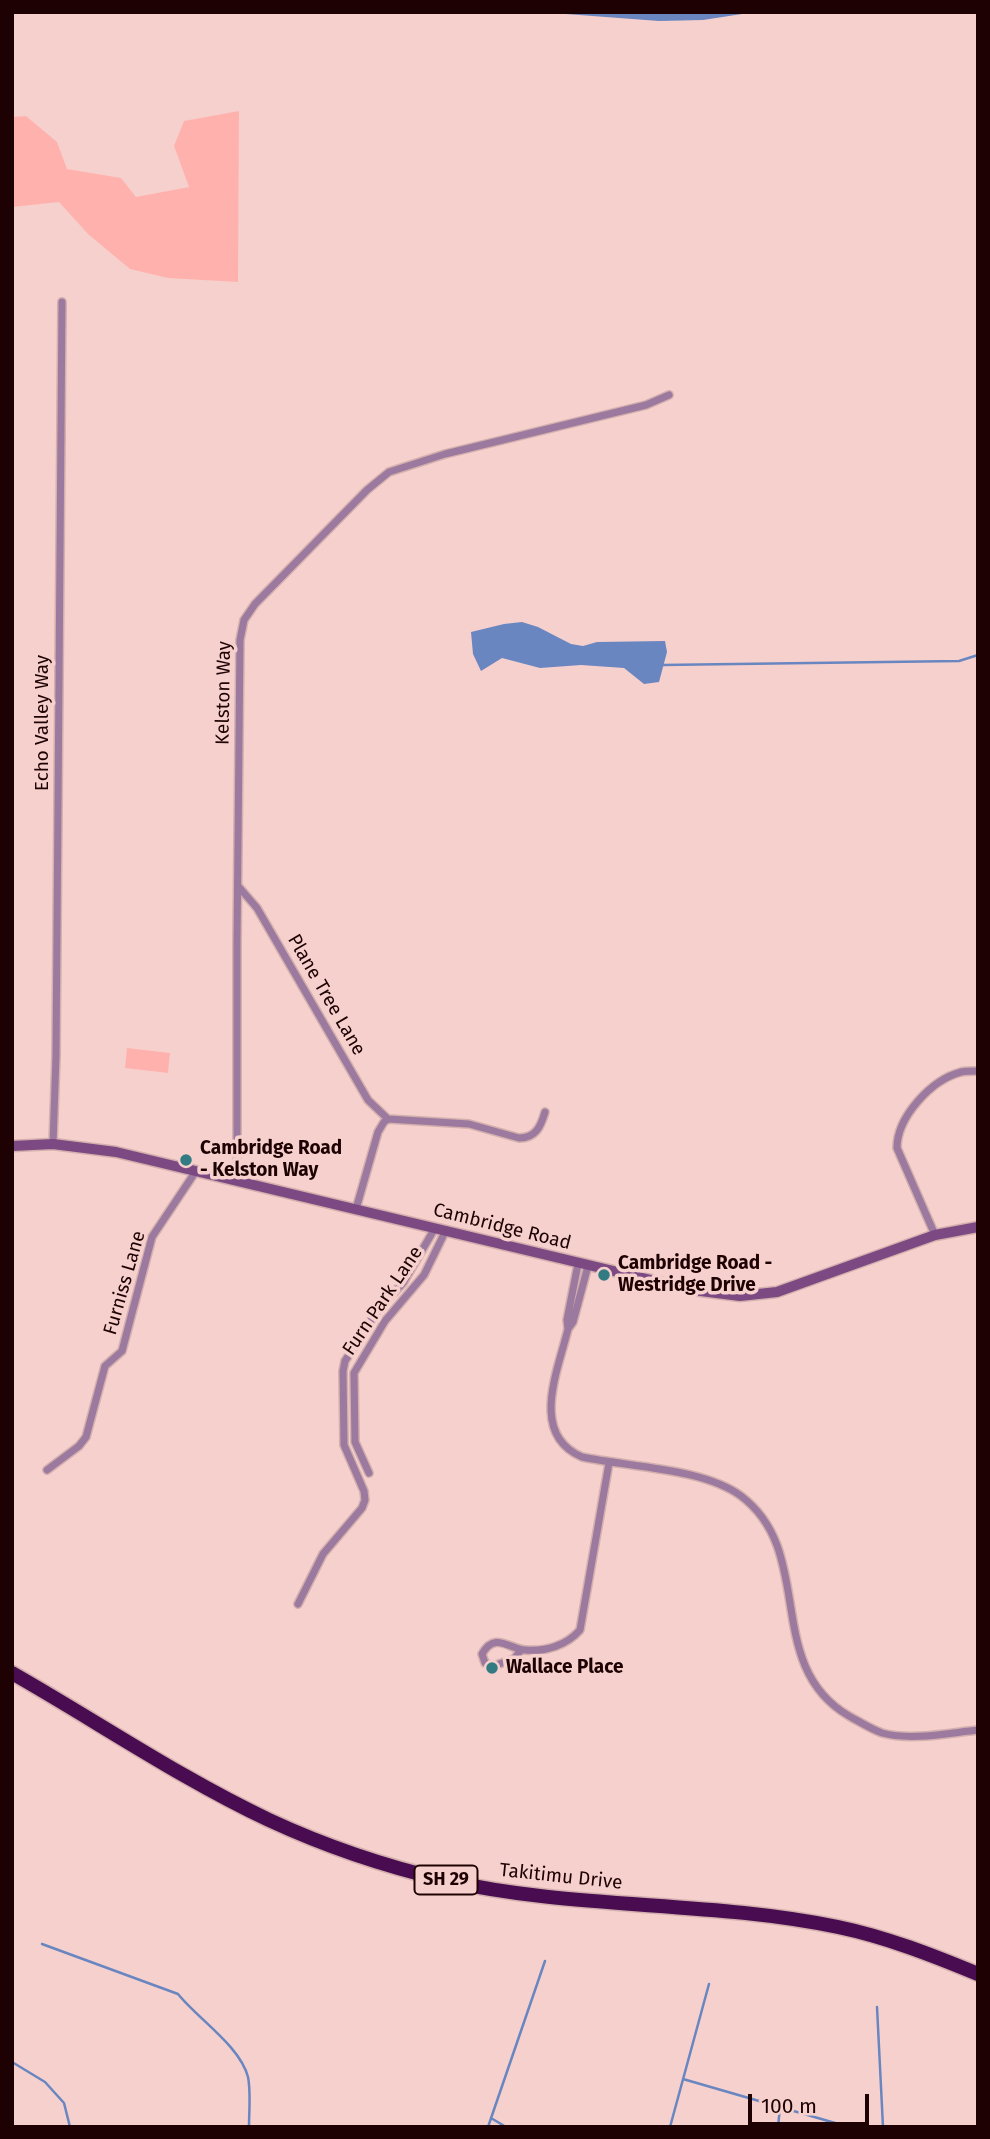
<!DOCTYPE html>
<html>
<head>
<meta charset="utf-8">
<style>
  body { margin:0 }
  #map { position:relative; width:990px; height:2139px; overflow:hidden; background:#f6d0cd; font-family:"Fira Sans",sans-serif }
  canvas { display:block }
  .frame { position:absolute; inset:0; border:14px solid #1e0203; pointer-events:none }
  .scale { position:absolute; left:748px; top:2094px; width:121px; height:32px; box-sizing:border-box; border:4px solid #1e0203; border-top:0; padding-left:9px; font-size:21px; line-height:24px; white-space:nowrap; color:#1e0203; -webkit-text-stroke:5px #f6d0cd; paint-order:stroke }
</style>
</head>
<body>
<div id="map">
<canvas width="990" height="2139"></canvas>
<div class="frame"></div>
<div class="scale">100 m</div>
</div>
<script>
const ctx = document.querySelector('canvas').getContext('2d');
ctx.lineJoin = 'round';
function fill(path, color) {
  ctx.fillStyle = color;
  ctx.fill(path, 'evenodd');
}
function trace(path, color, width, dash) {
  ctx.strokeStyle = color;
  ctx.lineWidth = width;
  ctx.lineCap = dash ? 'butt' : 'round';
  ctx.setLineDash(dash || []);
  ctx.stroke(path);
}
function drawText(font, color, halo, rows, align = 'center') {
  ctx.font = font + ' "Fira Sans",sans-serif';
  ctx.lineWidth = 7;
  ctx.setLineDash([]);
  ctx.textBaseline = 'middle';
  ctx.strokeStyle = halo;
  ctx.fillStyle = color;
  for (const [text, x, y, turn = 0] of rows) {
    ctx.save();
    ctx.translate(x, y);
    ctx.rotate((+turn || 0) * Math.PI / 180);
    ctx.textAlign = isNaN(turn) ? turn : align;
    if (halo) ctx.strokeText(text, 0, 0);
    ctx.fillText(text, 0, 0);
    ctx.restore();
  }
}
fill(new Path2D(`
  M 239,111 L 238,282 L 168,278 L 130,269 L 89,235 L 59,202 L 12,207 L 12,117 L 26,116 L 57,142 L 67,169 L 121,178 L 136,197 L 189,187 L 174,146 L 184,121 Z
  M 127,1048 L 170,1053 L 168,1073 L 125,1068 Z`), '#ffb2ad');
fill(new Path2D(`
  M 539,12 L 755,12 L 703,20 L 659,21 Z
  M 522,622 L 538,627 L 571,644 L 583,646 L 597,642 L 665,641 L 667,652 L 659,682 L 644,684 L 624,668 L 581,665 L 540,668 L 502,658 L 481,671 L 473,654 L 471,632 L 504,624 Z`), '#6986c0');
trace(new Path2D(`
  M 662,665 L 959,661 L 978,655
  M 42,1944 L 178,1994 C 198,2019 240,2046 248,2077 C 251,2092 249,2111 249,2127
  M 877,2007 L 883,2127
  M 12,2062 L 45,2082 L 64,2103 L 70,2127
  M 683,2079 L 849,2127
  M 491,2118 L 506,2127
  M 488,2127 L 545,1961
  M 670,2127 L 709,1984
  M 778,2127 L 780,2107`), '#6986c0', 2.5);
const street = new Path2D(`
  M 238,886 L 257,908 L 368,1100 L 388,1119
  M 53,1144 L 56,1056 L 62,302
  M 237,1181 L 237,943 L 240,640 L 244,620 L 255,604 L 367,490 L 389,472 L 445,454 L 646,405 L 669,395
  M 356,1209 L 378,1132 L 384,1122 L 388,1119 L 469,1124 L 519,1138 C 536,1138 541,1126 545,1112
  M 935,1235 L 897,1148 C 897,1117 931,1080 961,1072 C 966,1071 973,1071 978,1071
  M 578,1264 L 567,1320 L 568,1329 C 558,1371 529,1434 582,1457 C 629,1467 703,1468 741,1496 C 817,1553 762,1665 849,1716 C 860,1722 871,1729 882,1733 C 911,1741 948,1733 978,1730
  M 568,1329 L 573,1322 L 588,1266
  M 47,1470 L 79,1446 L 86,1437 L 105,1366 L 122,1351 L 152,1237 L 196,1171
  M 369,1473 L 355,1442 L 354,1373 L 385,1321 L 424,1275 L 446,1230
  M 298,1604 L 323,1554 L 362,1508 L 365,1500 L 364,1491 L 344,1445 L 343,1371 L 345,1361 L 379,1308 L 403,1283 L 435,1228
  M 521,1650 L 514,1659 L 493,1666 L 485,1663 L 482,1654 C 495,1631 509,1649 525,1650 C 546,1652 567,1645 580,1630 L 609,1463`);
const secondary = new Path2D(`
  M 12,1146 L 53,1144 L 116,1152 L 693,1290 L 740,1296 L 777,1292 L 935,1235 L 978,1227`);
const highway = new Path2D(`
  M 12,1673 C 98,1722 180,1778 269,1820 C 325,1846 384,1866 444,1880 C 574,1910 708,1900 838,1927 C 886,1937 932,1955 978,1974`);
trace(street, '#d3afad', 10);
trace(secondary, '#d3afad', 13);
trace(highway, '#d3afad', 17);
trace(street, '#9c799f', 7);
trace(secondary, '#7c4982', 10);
trace(highway, '#490c50', 14);
for (const [x, y, r, color] of [
  [186,1160,7,"#337b82"],
  [604,1275,7,"#337b82"],
  [492,1668,7,"#337b82"]
]) {
  const dot = new Path2D();
  dot.arc(x, y, r, 0, 2 * Math.PI);
  ctx.fillStyle = color;
  ctx.fill(dot);
  trace(dot, '#f6d0cd', 2.5);
}
for (const [x, y, w] of [
  [446,1880,63]
]) {
  const box = new Path2D();
  box.roundRect(x - w / 2, y - 14.5, w, 29, 5);
  ctx.fillStyle = '#f6d0cd';
  ctx.fill(box);
  trace(box, '#1e0203', 2);
}
drawText('bold 18px', '#1e0203', null, [
  ["SH 29",446,1880]
]);
drawText('19px', '#1e0203', '#f6d0cd', [
  ["Kelston Way",224,693,-89],
  ["Echo Valley Way",43,723,-90],
  ["Plane Tree Lane",326,995,60],
  ["Cambridge Road",502,1227,14],
  ["Furniss Lane",125,1283,-74],
  ["Furn Park Lane",383,1301,-56],
  ["Takitimu Drive",561,1877,6]
]);
drawText('bold 19px', '#1e0203', '#f6d0cd', [
  ["Cambridge Road",200,1149],
  ["- Kelston Way",200,1171],
  ["Cambridge Road -",618,1264],
  ["Westridge Drive",618,1286],
  ["Wallace Place",506,1668]
], 'left');
</script>
</body>
</html>
